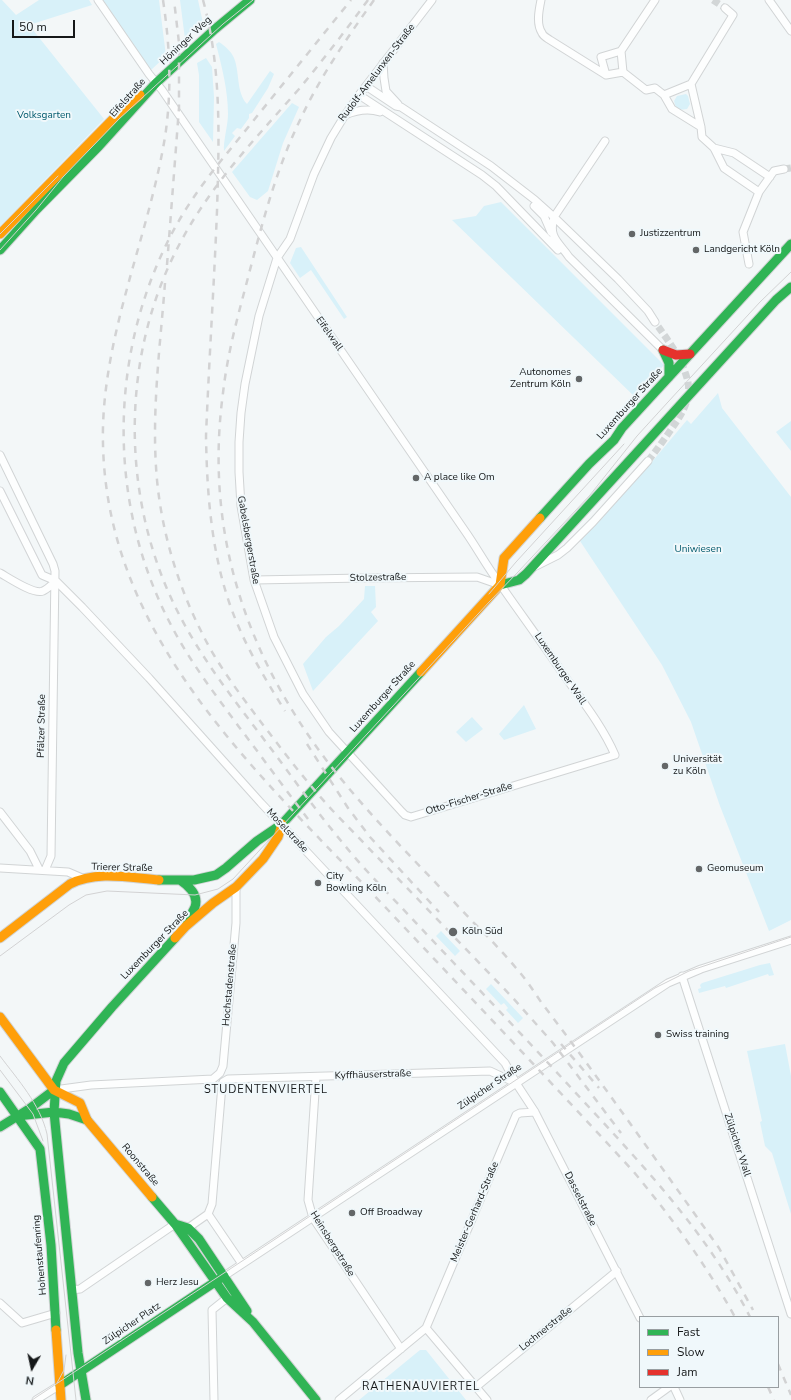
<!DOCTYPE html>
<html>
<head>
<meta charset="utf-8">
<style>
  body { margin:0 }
  #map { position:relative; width:791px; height:1400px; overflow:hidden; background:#f3f7f8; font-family:"Nunito Sans",sans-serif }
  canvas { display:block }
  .legend { position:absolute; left:639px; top:1316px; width:140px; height:72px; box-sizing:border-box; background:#f0f8fb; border:1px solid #989ea1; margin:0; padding:5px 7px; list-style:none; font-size:12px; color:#151819 }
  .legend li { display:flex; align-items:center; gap:8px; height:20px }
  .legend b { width:20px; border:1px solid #989ea1 }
  .north { position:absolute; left:12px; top:1348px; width:40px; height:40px; -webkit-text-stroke:3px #f0f8fb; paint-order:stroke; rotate:189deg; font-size:11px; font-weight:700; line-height:16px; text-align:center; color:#151819 }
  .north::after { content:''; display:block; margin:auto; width:14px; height:18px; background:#151819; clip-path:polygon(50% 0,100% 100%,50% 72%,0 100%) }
  .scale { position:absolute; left:12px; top:20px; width:63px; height:18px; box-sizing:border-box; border:2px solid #151819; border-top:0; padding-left:5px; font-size:12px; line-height:14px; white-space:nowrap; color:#151819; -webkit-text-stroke:3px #f0f8fb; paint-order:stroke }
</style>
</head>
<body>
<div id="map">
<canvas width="791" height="1400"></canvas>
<ul class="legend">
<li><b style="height:5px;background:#30b455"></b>Fast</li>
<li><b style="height:5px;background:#ff9f0a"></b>Slow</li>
<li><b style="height:5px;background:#e5322d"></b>Jam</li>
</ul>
<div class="north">N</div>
<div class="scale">50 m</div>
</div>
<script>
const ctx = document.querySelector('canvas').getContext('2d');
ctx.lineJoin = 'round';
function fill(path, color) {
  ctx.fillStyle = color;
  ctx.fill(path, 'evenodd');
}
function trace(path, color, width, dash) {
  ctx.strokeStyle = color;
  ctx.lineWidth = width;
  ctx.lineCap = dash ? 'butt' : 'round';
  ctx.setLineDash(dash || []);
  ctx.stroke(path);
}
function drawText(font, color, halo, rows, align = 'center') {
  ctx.font = font + ' "Nunito Sans",sans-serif';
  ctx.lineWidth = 4;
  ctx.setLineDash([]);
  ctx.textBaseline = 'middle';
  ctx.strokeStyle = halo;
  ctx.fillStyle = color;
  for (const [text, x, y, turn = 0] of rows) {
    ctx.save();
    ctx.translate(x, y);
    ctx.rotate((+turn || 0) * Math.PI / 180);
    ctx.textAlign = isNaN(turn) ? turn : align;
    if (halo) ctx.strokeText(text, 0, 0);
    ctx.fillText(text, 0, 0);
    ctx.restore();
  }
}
fill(new Path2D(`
  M 0,0 L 2,0 L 16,15 L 39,0 L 89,0 L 92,5 L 29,25 L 104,119 L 0,226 Z
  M 103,0 L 159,0 L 166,56 L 151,70 Z
  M 180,0 L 198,0 L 203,23 L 185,39 Z
  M 219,42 C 225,46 231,51 234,58 C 240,73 236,92 247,104 L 270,71 L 274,74 L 268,88 L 252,113 L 249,114 L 249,118 L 241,129 L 237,128 L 232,133 L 235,136 L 224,151 C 223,142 228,125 228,114 C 228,91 222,67 216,44 Z
  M 206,58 L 212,67 L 214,97 L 213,142 L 199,122 L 199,75 L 197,63 Z
  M 686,94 L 688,96 L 690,104 L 687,109 L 679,110 L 676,108 L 674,101 L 677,96 Z
  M 292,103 L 299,107 L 283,143 L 268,191 L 257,200 L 250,197 L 232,172 Z
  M 501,202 L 664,365 L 635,397 L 452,220 L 476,216 L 484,206 Z
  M 301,247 L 347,317 L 344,319 L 311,270 L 300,278 L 290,263 L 296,248 Z
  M 718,393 L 722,408 L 791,497 L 791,920 L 769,931 L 720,806 L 691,722 L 662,665 L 580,541 L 651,463 L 687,420 L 691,424 Z
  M 791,421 L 791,451 L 776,432 Z
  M 365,586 L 375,586 L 376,607 L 371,612 L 378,621 L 313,691 L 303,664 L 326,637 L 339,626 L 364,599 Z
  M 524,705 L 536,729 L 504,740 L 499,734 Z
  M 472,717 L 483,729 L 466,742 L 456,732 Z
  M 441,931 L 460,951 L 455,956 L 436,936 Z
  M 770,963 L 774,975 L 769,976 L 768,974 L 726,988 L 725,986 L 699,993 L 698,989 L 701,988 L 700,985 L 702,983 L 760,965 Z
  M 491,984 L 523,1018 L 518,1023 L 506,1010 L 508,1008 L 504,1003 L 501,1005 L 486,989 Z
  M 785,1044 L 791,1076 L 791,1214 L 772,1153 L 765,1146 L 760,1122 L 762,1121 L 747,1051 Z
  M 420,1350 L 426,1350 L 466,1400 L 359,1400 Z`), '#d8f1f9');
trace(new Path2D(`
  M 713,0 L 725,8
  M 784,169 L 791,168
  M 648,461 C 656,451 663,441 670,431 C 682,414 694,397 686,375 C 680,355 666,338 655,322`), '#d2d6d7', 7, [7, 3.5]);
const street = new Path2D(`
  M 98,0 L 149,74 L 162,90 L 465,531 C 477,548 487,567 500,584 C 520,613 541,641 561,671 C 580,698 602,725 615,755 L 411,817 L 405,815 L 402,812 L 329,732 L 303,694 L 274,637 L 254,580 L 241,506 L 239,472 L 239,442 L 241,413 L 245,384 L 259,316 L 277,258 L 290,239 L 314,174 L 331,138 L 345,115 L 359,95 L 432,0
  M 541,0 C 539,10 536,24 542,33 C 543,36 547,38 550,40 L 606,75 L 623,72 L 646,90 L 655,88 L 664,95 L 672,109 L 701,127 L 702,137 L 714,148 L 724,168 L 759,192
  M 769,0 L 791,31
  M 621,51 L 623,72
  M 383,63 L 384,78 L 386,91 L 398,104
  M 606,75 L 601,57 L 621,51 L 655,0
  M 691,84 L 701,127
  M 366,86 L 396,106 L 401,107 L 491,166 L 535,200 L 554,217 L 618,279 L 648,311 L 655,322
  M 359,95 L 482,175 L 496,186 L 558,250
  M 664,95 L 691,84 L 733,15 L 725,8
  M 345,115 C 357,110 368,108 380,112
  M 605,141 L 554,217 C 548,238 559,242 569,257 L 663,350
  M 714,148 L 734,153 L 770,177
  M 534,206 L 544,216 L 551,232
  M 749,264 L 743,232 L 759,192 L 774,171 L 784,169
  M 0,455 L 53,564 L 55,571 L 51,856 L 45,870
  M 0,491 L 42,575 L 56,581 L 82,607 L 149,678 L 261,803 L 505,1063 L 516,1083 L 535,1112 L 640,1318
  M 536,566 L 558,555 L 567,548 L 593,522 L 648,461
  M 0,573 C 9,578 34,595 43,591 C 48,589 52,584 56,581
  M 254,580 L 364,578 L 477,577 L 500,585
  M 0,812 L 30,851 L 39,869
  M 0,868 L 68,872 L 82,878
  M 682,976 L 791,1314
  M 316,1077 L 308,1200 L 313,1218 L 401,1349
  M 54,1090 L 91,1085 L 213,1079 L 220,1073 L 223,1066 L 236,923 L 236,887
  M 208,1214 L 242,1264
  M 188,1228 L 208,1214 L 212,1204 L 222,1085 L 223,1082 L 228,1079 L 490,1071 L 516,1083
  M 224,1276 L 668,983 L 701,969 L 791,940
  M 71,1290 L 80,1289 L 175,1224
  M 0,1303 L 22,1323 L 56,1313
  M 426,1328 L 487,1400
  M 476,1387 L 617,1271
  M 674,1387 L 680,1400
  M 36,1400 L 60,1385
  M 214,1400 L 212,1310 L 227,1298
  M 339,1400 L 426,1328 L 516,1115 L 520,1113 L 535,1112
  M 651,1400 L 669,1387`);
const fast = new Path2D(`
  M 0,250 L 36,210 L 99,146 L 156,83 L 215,29 L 250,0
  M 663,350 L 669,363 L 669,377
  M 540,518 L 589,464 L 614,440 L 622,428 L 791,244
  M 500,585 L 519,580 L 526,574 L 776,300 L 791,287
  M 159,880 L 194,880 L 216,875 L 226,868 L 257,841 L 282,824 L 421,672
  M 180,880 C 189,886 199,895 195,907 C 193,912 189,917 187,922
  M 0,1092 L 40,1149 L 51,1245 L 56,1330
  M 17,1116 L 54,1112 L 69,1114 L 87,1120
  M 0,1127 L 29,1109 L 54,1090
  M 152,1197 L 175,1224 L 227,1298 L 253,1322 L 316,1400
  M 175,1224 L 188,1228 L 199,1239 L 247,1311
  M 60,1385 L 224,1276
  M 86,1400 L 78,1353 L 54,1112 L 56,1081 L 64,1063 L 112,1007 L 175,938`);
const slow = new Path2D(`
  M 0,234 L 119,113 L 140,95
  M 421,672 L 500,585 L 504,558 L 540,518
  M 0,938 L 70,884 C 97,870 131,878 159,880
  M 175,938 L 186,926 L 213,903 L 236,887 L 263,859 L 278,837 L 282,824
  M 0,1017 L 54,1090 L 80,1103 L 87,1120 L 152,1197
  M 56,1330 L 61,1400`);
const jam = new Path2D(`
  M 663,350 L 676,355 L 690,354`);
trace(street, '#d1d4d5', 9);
trace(fast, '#d1d4d5', 11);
trace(slow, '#d1d4d5', 11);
trace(jam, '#d1d4d5', 11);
trace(street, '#fdfefe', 7);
trace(fast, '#30b455', 9);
trace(slow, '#ff9f0a', 9);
trace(jam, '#e5322d', 9);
trace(new Path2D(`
  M 0,234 L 58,176
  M 0,250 L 36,210 L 63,177 L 119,119 L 223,24 L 253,0
  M 489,594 L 516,562 L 624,444
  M 0,956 L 69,905 L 86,895 L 107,891 L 195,895 L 218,889 L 233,879 L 490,601 L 518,572 L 590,495 L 637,436 L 668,402 L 760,302 L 791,272
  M 0,1056 C 18,1080 40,1104 47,1134 L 76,1400
  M 0,1070 L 33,1114 L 43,1141
  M 57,1383 L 64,1370 L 66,1355
  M 32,1400 L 655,988 L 689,971 L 791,937`), '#d2d2d3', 1);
trace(new Path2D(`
  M 163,0 C 170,46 172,91 165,137 C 149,234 106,327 103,426 C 98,634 257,771 388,910 C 470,997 552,1083 633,1171 C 672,1218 705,1263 735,1317
  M 203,0 C 222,69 219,140 217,211 C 214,286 209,361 206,436 C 207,498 212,564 237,623 C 250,654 267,682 285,711
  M 368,0 C 346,30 323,60 299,89 C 247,148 199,197 167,270 C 119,381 125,514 182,620 C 206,665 238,705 269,746 C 293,778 316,811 342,842 C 365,871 393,898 418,925 C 466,976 514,1026 562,1078 C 630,1152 704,1226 750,1317
  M 374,0 C 347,38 320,77 300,120 C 274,174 260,232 245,289 C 236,323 227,357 223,393 C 203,541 252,673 347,786 C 386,833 430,876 472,921 C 487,936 502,951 516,968 C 525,978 533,990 541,1002 C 557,1023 572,1043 588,1065 C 625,1116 662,1168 699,1220 L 719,1248 L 753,1310
  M 167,265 L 179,108 L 179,43 L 174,0
  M 165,283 C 160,348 151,415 157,480 C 162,533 178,586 202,633 C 218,666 242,697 264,726 C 286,755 308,784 333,811 L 513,998 L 553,1043 L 621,1133
  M 307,744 L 348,808 L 370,837 L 439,912
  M 308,819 C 285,789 262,757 239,727 C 215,694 190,662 171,625 C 109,507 108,363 167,243 C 182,212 202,184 224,157 L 351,0
  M 561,1044 L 599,1088
  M 778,1364 L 791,1395
  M 768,1387 L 774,1400`), '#d2d2d3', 2.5, [7, 7]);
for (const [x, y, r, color] of [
  [632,234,4,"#636667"],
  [696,250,4,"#636667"],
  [579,379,4,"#636667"],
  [416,478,4,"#636667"],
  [665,766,4,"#636667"],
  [699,869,4,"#636667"],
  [318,883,4,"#636667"],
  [453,932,5,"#636667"],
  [658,1035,4,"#636667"],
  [352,1213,4,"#636667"],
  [148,1283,4,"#636667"]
]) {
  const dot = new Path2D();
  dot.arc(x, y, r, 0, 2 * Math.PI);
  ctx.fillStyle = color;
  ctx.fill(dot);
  trace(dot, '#f0f8fb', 1.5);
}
drawText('10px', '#151819', '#f0f8fb', [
  ["Höninger Weg",186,41,-43],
  ["Rudolf-Amelunxen-Straße",377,73,-53],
  ["Eifelstraße",128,98,-48],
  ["Eifelwall",329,334,55],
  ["Luxemburger Straße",630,404,-48],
  ["Gabelsbergerstraße",248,540,80],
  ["Stolzestraße",378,578,-1],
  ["Luxemburger Wall",560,669,56],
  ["Luxemburger Straße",383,697,-48],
  ["Pfälzer Straße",42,726,-89],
  ["Otto-Fischer-Straße",469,799,-17],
  ["Moselstraße",287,831,47],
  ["Trierer Straße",122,868,1],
  ["Luxemburger Straße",155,945,-46],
  ["Hochstadenstraße",230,985,-85],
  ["Kyffhäuserstraße",373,1075,-2],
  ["Zülpicher Straße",490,1087,-34],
  ["Zülpicher Wall",737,1145,72],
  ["Roonstraße",140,1165,50],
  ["Dasselstraße",580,1199,63],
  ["Meister-Gerhard-Straße",475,1212,-67],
  ["Heinsbergstraße",332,1244,58],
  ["Hohenstaufenring",40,1255,-95],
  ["Zülpicher Platz",132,1324,-34],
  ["Lochnerstraße",546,1329,-39]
]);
drawText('10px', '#035a6d', '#f0f8fb', [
  ["Volksgarten",44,116],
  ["Uniwiesen",698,550]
]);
drawText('10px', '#151819', '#f0f8fb', [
  ["Justizzentrum",640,234],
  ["Landgericht Köln",704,250],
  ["Autonomes",571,373,"right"],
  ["Zentrum Köln",571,385,"right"],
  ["A place like Om",424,478],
  ["Universität",673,760],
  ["zu Köln",673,772],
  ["Geomuseum",707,869],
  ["City",326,877],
  ["Bowling Köln",326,889],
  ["Köln Süd",462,932],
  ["Swiss training",666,1035],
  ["Off Broadway",360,1213],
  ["Herz Jesu",156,1283]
], 'left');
ctx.letterSpacing = '1px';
drawText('11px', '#151819', '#f0f8fb', [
  ["STUDENTENVIERTEL",266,1090],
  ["RATHENAUVIERTEL",421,1387]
]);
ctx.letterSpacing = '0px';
</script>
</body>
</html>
